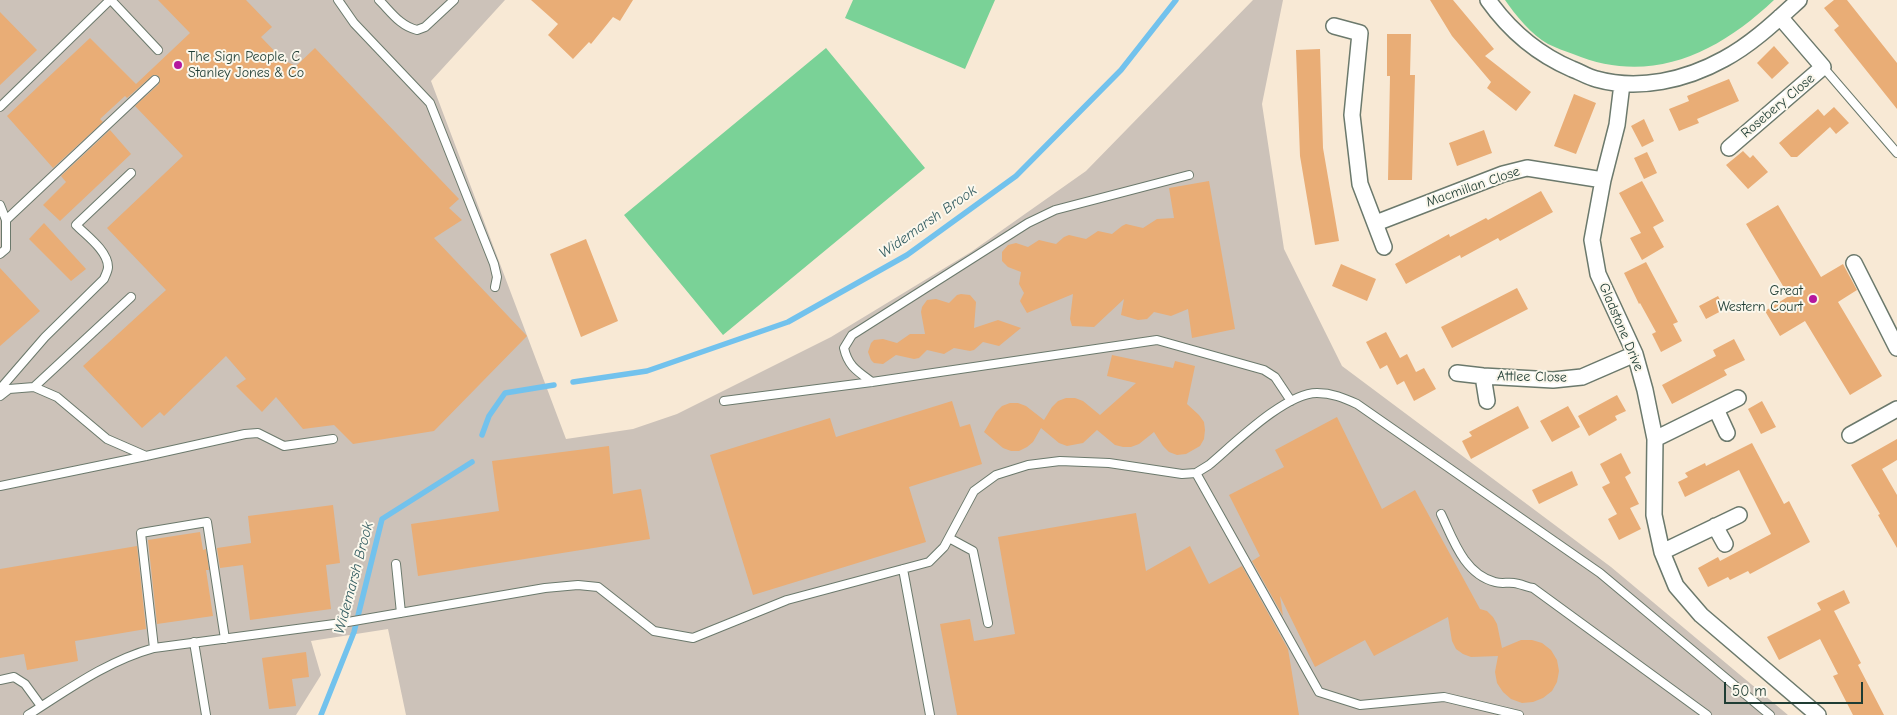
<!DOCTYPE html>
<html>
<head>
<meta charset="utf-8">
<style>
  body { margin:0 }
  #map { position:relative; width:1897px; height:715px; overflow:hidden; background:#f8e9d5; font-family:"Comic Neue",sans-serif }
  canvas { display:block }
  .scale { position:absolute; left:1724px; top:682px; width:139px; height:22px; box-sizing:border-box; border:2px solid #1f3d34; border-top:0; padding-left:6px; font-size:15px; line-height:18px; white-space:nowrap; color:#1f3d34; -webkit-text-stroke:4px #fbf7ec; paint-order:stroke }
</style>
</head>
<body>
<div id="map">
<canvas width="1897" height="715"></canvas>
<div class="scale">50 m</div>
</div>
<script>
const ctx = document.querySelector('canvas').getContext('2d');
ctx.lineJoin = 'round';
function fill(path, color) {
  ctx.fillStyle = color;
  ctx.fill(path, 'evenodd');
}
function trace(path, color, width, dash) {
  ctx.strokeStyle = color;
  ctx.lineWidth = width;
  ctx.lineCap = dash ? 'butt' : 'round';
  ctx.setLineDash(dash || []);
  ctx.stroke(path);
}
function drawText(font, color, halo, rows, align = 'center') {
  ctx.font = font + ' "Comic Neue",sans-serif';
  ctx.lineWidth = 4;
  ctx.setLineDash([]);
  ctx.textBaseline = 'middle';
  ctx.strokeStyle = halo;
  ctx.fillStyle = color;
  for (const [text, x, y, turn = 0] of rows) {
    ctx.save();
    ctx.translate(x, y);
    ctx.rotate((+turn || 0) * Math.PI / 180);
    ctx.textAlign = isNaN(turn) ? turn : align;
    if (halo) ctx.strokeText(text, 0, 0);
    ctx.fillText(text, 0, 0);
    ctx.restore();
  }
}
fill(new Path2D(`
  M 0,0 L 505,0 L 431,81 L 566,439 L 633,429 L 677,414 L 831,337 L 971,252 L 1086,171 L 1253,0 L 1283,0 L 1262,104 L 1284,249 L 1342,366 L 1611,567 L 1788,715 L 406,715 L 388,629 L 311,641 L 321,675 L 296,715 L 0,715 Z`), '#ccc2b9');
fill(new Path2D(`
  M 853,0 L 995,0 L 965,69 L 845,18 Z
  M 1505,0 L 1774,0 C 1717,54 1650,86 1573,54 C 1565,51 1556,48 1548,44 C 1531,34 1516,16 1505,0 Z
  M 826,48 L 925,168 L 723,335 L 624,215 Z`), '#7ad297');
trace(new Path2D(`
  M 573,382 L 647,371 L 788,322 L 907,255 L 1016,176 L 1121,70 L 1176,0
  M 482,435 L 489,416 L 505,393 L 554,385
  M 321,715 L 354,632 L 382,519 L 472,462`), '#72c2ed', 5.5);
fill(new Path2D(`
  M 158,0 L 246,0 L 272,27 L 261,37 L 283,60 L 296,66 L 315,48 L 459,199 L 449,208 L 462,220 L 434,238 L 527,336 L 434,431 L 353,444 L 334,425 L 303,429 L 276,397 L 262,412 L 236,386 L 246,379 L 226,356 L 164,416 L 160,412 L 142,428 L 83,366 L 166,290 L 107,228 L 183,156 L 135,106 L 159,84 L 160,78 L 157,75 L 153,75 L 127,98 L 125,96 L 100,119 L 103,122 L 53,168 L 7,116 L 90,38 L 136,84 L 190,33 Z
  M 531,0 L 633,0 L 620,21 L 613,17 L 591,44 L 589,42 L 573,59 L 548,35 L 558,24 Z
  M 1430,0 L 1453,0 L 1494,49 L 1485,56 L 1531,92 L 1516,111 L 1487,88 L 1491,82 L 1452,36 Z
  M 1834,0 L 1847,0 L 1897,63 L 1897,109 L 1834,30 L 1839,26 L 1824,8 Z
  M 0,12 L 37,50 L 0,85 Z
  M 1387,34 L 1411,34 L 1410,75 L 1415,75 L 1412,180 L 1388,180 L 1390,76 L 1387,76 Z
  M 1774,46 L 1789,63 L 1772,79 L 1757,63 Z
  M 1320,49 L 1323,148 L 1339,241 L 1315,245 L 1300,156 L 1296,50 Z
  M 1729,79 L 1739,101 L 1697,119 L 1699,123 L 1679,131 L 1669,109 L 1689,101 L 1687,96 Z
  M 1574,94 L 1596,103 L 1576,154 L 1554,146 Z
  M 1834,107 L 1849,123 L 1836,134 L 1830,127 L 1797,157 L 1791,157 L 1779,143 L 1818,109 L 1824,116 Z
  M 1644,119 L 1654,141 L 1642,147 L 1631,126 Z
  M 110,130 L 131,154 L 60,221 L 43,205 L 66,182 L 61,176 Z
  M 1484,130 L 1492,153 L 1457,166 L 1449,143 Z
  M 1743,151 L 1750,158 L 1753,155 L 1768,172 L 1748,189 L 1726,165 Z
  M 1647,152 L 1657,173 L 1644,179 L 1634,158 Z
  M 1209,181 L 1235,329 L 1192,338 L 1188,309 L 1171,316 L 1154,312 L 1147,319 L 1138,320 L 1121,315 L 1124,299 L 1094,327 L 1072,326 L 1070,319 L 1073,294 L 1027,313 L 1020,301 L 1024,293 L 1019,284 L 1021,272 L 1008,267 L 1002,261 L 1002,252 L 1008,245 L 1016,243 L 1028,247 L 1039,240 L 1056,244 L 1064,237 L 1069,235 L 1086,239 L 1098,231 L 1112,234 L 1122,226 L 1126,224 L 1143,228 L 1157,219 L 1174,218 L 1169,188 Z
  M 1642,181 L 1664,221 L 1653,227 L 1664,247 L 1642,260 L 1630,238 L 1641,233 L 1619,193 Z
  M 1541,191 L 1553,212 L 1500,241 L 1498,238 L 1461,258 L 1460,255 L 1406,284 L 1395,264 L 1449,234 L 1450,237 L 1486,218 L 1488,220 Z
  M 1778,205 L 1821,277 L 1843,264 L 1857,290 L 1838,302 L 1882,376 L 1850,395 L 1805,321 L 1780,336 L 1765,311 L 1789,296 L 1746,224 Z
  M 44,223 L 86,269 L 71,281 L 29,239 Z
  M 586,239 L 618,321 L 581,337 L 550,254 Z
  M 1646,262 L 1678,322 L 1673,324 L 1682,341 L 1661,352 L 1652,334 L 1656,332 L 1640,303 L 1639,304 L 1624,273 Z
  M 1341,264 L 1376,279 L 1367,301 L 1332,286 Z
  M 0,268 L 40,311 L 0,346 Z
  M 1517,288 L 1528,309 L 1452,348 L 1441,327 Z
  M 961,294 L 970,295 L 976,302 L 974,328 L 998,320 L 1021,328 L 999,346 L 983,342 L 974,350 L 970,351 L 954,348 L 944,354 L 927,350 L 919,358 L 914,359 L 896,355 L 883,364 L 874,363 L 871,360 L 868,352 L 871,343 L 874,340 L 883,339 L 897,343 L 910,334 L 925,334 L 921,312 L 922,307 L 927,300 L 936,299 L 949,303 L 957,295 Z
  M 1718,296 L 1725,309 L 1706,319 L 1699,306 Z
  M 1386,332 L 1400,358 L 1407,354 L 1416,372 L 1424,368 L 1436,389 L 1414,401 L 1404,381 L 1397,385 L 1387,365 L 1380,369 L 1366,342 Z
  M 1734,339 L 1745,360 L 1724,370 L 1727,375 L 1672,404 L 1662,385 L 1716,356 L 1713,350 Z
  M 1112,355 L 1173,368 L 1175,361 L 1195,366 L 1187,404 L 1199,415 L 1204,422 L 1205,430 L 1204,439 L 1200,446 L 1186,454 L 1177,455 L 1169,452 L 1163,446 L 1154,432 L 1139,444 L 1131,447 L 1123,447 L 1115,445 L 1097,430 L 1083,443 L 1067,446 L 1059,443 L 1041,428 L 1033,442 L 1027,447 L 1019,451 L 1011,451 L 1003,448 L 984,432 L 996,412 L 1002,406 L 1010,403 L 1018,403 L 1026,406 L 1044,420 L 1052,407 L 1058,401 L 1066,398 L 1075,398 L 1083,401 L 1100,415 L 1136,383 L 1107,376 Z
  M 1617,395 L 1626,411 L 1615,416 L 1617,420 L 1589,436 L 1578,416 Z
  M 952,401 L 960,427 L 970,424 L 982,464 L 909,487 L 926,542 L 753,595 L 710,455 L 830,418 L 836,437 Z
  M 1762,401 L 1776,427 L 1761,434 L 1748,409 Z
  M 1518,406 L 1529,428 L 1471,459 L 1462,441 L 1472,436 L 1469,432 Z
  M 1568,406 L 1580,427 L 1552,442 L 1540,421 Z
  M 1337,417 L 1382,509 L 1415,490 L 1480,609 L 1487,611 L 1493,617 L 1497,624 L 1502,648 L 1521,640 L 1532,640 L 1542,643 L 1551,650 L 1557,660 L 1559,671 L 1557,682 L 1552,691 L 1543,698 L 1533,702 L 1522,703 L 1511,699 L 1503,692 L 1497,683 L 1495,672 L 1498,656 L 1471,657 L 1463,654 L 1456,649 L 1452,641 L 1448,617 L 1374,656 L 1365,640 L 1315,667 L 1280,596 L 1283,616 L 1252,561 L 1260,556 L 1229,495 L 1284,467 L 1275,450 Z
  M 1897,439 L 1897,460 L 1882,469 L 1897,495 L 1897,548 L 1878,515 L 1880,514 L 1851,465 Z
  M 1752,443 L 1784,504 L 1789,501 L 1810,542 L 1750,574 L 1748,571 L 1730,580 L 1728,577 L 1708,587 L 1698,568 L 1718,557 L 1720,561 L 1771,534 L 1739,470 L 1685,497 L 1678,482 L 1688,477 L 1685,473 L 1705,463 L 1706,466 Z
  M 609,446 L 613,494 L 641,489 L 650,539 L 418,576 L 411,524 L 499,511 L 492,461 Z
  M 1621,453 L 1631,473 L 1625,477 L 1639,504 L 1630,508 L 1641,529 L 1619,540 L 1608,519 L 1617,514 L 1602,487 L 1610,483 L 1600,464 Z
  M 1572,471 L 1578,485 L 1539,504 L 1532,490 Z
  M 333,505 L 340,563 L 326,565 L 331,609 L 250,620 L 243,565 L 220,568 L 217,548 L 251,543 L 248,516 Z
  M 1136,513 L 1146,571 L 1190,546 L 1209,584 L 1242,566 L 1288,649 L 1299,715 L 957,715 L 940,624 L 970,619 L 974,641 L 1015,634 L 998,537 Z
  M 200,532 L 203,550 L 206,549 L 209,570 L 206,570 L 213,616 L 157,624 L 148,540 Z
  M 137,546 L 146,629 L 75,641 L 78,661 L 27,670 L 24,654 L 0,658 L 0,569 Z
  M 1844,590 L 1850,603 L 1834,611 L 1861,663 L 1858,665 L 1884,715 L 1853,715 L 1833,676 L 1838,674 L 1820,639 L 1779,660 L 1767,637 L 1821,610 L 1817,603 Z
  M 306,652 L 309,677 L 292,679 L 296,706 L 269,709 L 262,658 Z`), '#e9ad76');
const service = new Path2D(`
  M 111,0 L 158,50
  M 338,0 L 354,23 L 430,103 L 494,264 L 497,277 L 495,287
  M 379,0 C 391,12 400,26 417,30 L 425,27 L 454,0
  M 1823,67 L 1897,153
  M 0,107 L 110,0
  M 0,205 L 6,220 L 6,249 L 0,254
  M 6,220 L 155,80
  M 872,382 C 857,371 848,366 844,348 L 852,335 L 1028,223 L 1055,210 L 1189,175
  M 34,387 L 131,297
  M 0,389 L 45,337 L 104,279 C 105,276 108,271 108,267 C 108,251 87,236 76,225 L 131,173
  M 0,396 L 9,389 L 34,387 L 57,397 L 107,439 L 146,456
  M 724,401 L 872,382 L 1157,340 L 1264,370 L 1275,377 L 1291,401
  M 1196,473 L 1319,692 L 1360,705 L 1444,697 L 1519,715
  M 0,486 L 146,456 L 245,434 L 258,433 L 284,446 L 333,439
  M 1441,514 C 1453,539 1464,574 1495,582 C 1501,584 1508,582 1514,583 C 1521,584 1527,587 1533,588 L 1707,715
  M 949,538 L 973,551 L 988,623
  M 396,564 L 401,613
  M 903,569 L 930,715
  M 194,642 L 206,715
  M 154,648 L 141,533 L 207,522 L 225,639
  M 0,680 L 14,677 L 25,684 L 41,706
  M 28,715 C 69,689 107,661 154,648 L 342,623 L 545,588 L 578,585 L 598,587 L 654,631 L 693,638 L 787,600 L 929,562 L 944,547 L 974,491 L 996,475 L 1028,465 L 1060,461 L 1109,463 L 1182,474 L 1196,473 L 1209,465 C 1234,444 1285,393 1317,393 C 1332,393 1344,398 1357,404 L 1600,573 L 1770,715`);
const minor = new Path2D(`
  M 1488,0 C 1510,31 1537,54 1572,69 C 1580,72 1588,77 1596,79 C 1639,91 1686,80 1724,59 C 1752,44 1776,21 1799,0
  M 1334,26 L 1360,33 L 1352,115 L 1360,184 L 1384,247
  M 1622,84 L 1617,125 L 1603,180 L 1592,240 L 1598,274 L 1635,354 L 1645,390 L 1655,439 L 1654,515 L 1662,552 L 1676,586 L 1701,615 L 1818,715
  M 1729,148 L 1823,67 L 1780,17
  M 1376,223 L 1503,174 L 1527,168 L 1603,180
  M 1854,263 L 1897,348
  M 1457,373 L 1483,376 L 1553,380 L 1582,377 L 1635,354
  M 1483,376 L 1487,401
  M 1716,409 L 1727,433
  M 1850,435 L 1897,409
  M 1655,439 L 1738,398
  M 1715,526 L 1725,544
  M 1662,552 L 1739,515`);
trace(service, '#6b796c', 10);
trace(minor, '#6b796c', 18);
trace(service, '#fff', 8);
trace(minor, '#fff', 15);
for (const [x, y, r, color] of [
  [178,65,5,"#b5179e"],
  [1813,299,5,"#b5179e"]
]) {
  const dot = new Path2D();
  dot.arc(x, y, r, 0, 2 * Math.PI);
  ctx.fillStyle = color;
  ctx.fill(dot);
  trace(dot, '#fbf7ec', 2);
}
drawText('14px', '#1f3d34', '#fbf7ec', [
  ["The Sign People, C",188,57],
  ["Stanley Jones & Co",188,73],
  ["Great",1803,291,"right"],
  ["Western Court",1803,307,"right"]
], 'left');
drawText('14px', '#1f3d34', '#fbf7ec', [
  ["Rosebery Close",1778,106,-40],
  ["Macmillan Close",1473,187,-19],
  ["Gladstone Drive",1621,327,67],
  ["Attlee Close",1532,377,1]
]);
drawText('italic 15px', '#345e62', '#fbf7ec', [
  ["Widemarsh Brook",928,222,-35],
  ["Widemarsh Brook",354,578,-75]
]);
</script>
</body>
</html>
